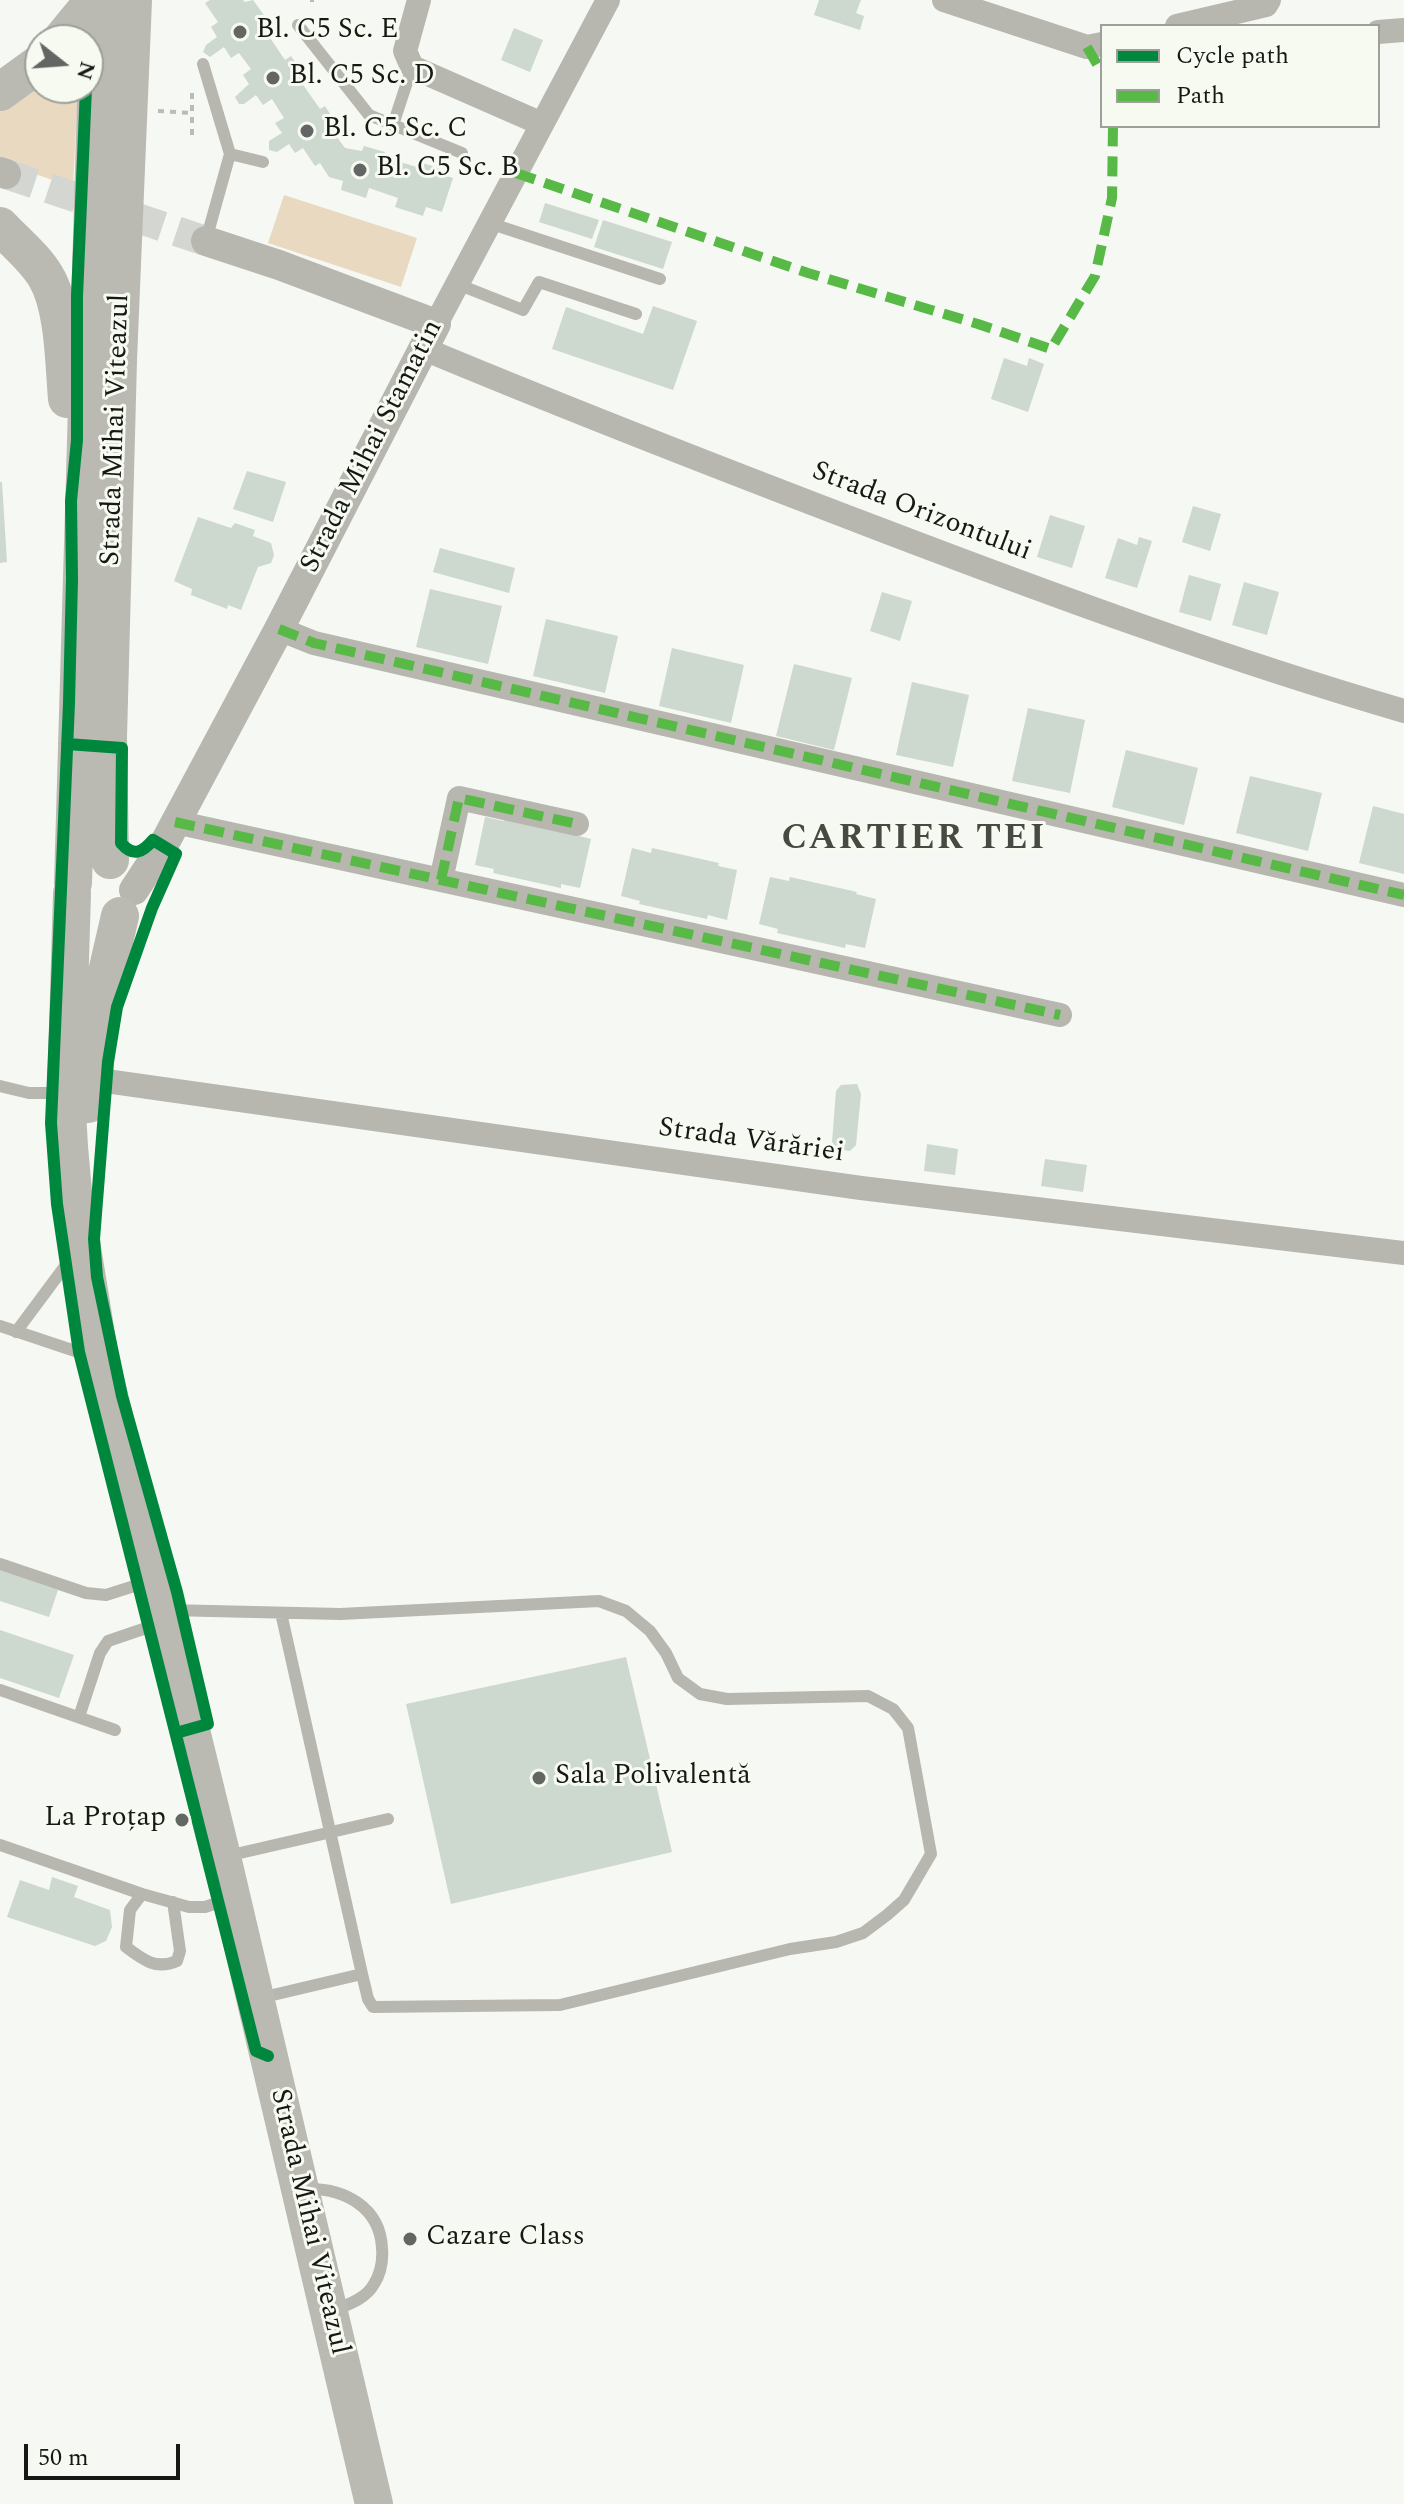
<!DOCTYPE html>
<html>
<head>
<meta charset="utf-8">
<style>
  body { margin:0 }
  #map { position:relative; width:1404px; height:2504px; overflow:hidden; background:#f6f8f3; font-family:Spectral,serif }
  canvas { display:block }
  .legend { position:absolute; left:1100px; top:24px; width:280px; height:104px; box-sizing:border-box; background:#f6faf1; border:2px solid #9ca099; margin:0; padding:10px 14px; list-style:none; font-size:24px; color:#161815 }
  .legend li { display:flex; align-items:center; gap:16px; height:40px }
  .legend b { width:40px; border:2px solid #9ca099 }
  .north { position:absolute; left:24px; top:24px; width:80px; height:80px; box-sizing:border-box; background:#f6faf1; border:2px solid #9ca099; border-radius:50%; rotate:107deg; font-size:22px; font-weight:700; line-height:32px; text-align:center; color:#161815 }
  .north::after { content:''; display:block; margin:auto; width:28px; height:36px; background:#646663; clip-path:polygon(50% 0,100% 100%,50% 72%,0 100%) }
  .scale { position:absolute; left:24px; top:2444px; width:156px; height:36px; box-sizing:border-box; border:4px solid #161815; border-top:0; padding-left:10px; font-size:24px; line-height:28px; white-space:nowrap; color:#161815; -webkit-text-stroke:6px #f6faf1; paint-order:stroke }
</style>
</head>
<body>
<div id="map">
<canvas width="1404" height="2504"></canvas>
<ul class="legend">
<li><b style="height:10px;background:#00873e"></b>Cycle path</li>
<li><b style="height:10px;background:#58b947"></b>Path</li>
</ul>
<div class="north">N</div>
<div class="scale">50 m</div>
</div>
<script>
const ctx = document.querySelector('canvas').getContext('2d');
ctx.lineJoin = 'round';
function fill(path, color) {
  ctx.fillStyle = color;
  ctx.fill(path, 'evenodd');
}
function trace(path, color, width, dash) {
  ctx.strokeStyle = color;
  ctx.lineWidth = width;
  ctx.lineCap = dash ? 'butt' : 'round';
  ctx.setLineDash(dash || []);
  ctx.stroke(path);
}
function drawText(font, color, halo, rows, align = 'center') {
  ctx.font = font + ' Spectral,serif';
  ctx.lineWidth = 6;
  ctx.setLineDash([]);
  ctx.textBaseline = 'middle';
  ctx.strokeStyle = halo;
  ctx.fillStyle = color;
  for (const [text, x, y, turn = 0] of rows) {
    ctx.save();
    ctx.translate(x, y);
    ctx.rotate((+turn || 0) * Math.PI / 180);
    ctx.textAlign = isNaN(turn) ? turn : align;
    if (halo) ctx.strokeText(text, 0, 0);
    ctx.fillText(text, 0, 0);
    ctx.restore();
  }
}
fill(new Path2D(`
  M 40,75 L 40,88 L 78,88 L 73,187 L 0,162 L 0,104 Z
  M 284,195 L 417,238 L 401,287 L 268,243 Z`), '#ead9c1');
fill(new Path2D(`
  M 210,0 L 243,0 L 245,2 L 253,0 L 266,18 L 260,23 L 285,60 L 291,56 L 305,76 L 299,79 L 320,109 L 325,106 L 337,125 L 331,129 L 345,148 L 362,151 L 364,146 L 385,152 L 383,157 L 417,167 L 419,162 L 442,169 L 440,174 L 453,178 L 442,212 L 426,207 L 423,216 L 395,207 L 398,198 L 369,188 L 366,198 L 341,190 L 343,181 L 329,177 L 320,163 L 315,166 L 303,148 L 295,153 L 289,144 L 277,152 L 269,150 L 269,141 L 282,133 L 275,123 L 284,118 L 272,99 L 263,105 L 256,95 L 244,104 L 239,104 L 235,97 L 249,84 L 243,75 L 251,69 L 239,53 L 231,58 L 224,47 L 210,57 L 203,52 L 206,45 L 217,37 L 211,27 L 218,22 L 205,3 Z
  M 819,0 L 861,0 L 856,13 L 864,16 L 860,30 L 814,15 Z
  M 514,28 L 543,40 L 530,72 L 501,60 Z
  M 545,203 L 599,220 L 592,239 L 539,222 Z
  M 603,220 L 672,242 L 663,269 L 594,247 Z
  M 653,306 L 697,321 L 673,390 L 552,349 L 566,307 L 643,334 Z
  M 1004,358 L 1027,366 L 1029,358 L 1044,364 L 1028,412 L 991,399 Z
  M 247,471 L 286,482 L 273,522 L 233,509 Z
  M 0,482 L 2,482 L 7,562 L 0,563 Z
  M 1193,506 L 1221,514 L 1210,551 L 1182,542 Z
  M 1050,515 L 1085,526 L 1072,568 L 1037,557 Z
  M 198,517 L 231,528 L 235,523 L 255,530 L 253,536 L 271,543 L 274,555 L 271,563 L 258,567 L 241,610 L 228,605 L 227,609 L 191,595 L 192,589 L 174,581 Z
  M 1139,537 L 1152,541 L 1137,588 L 1105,578 L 1118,538 L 1137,545 Z
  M 440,548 L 515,568 L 509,593 L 433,572 Z
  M 1189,575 L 1221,584 L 1211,621 L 1179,612 Z
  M 1244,582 L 1279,592 L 1267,635 L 1232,625 Z
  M 430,589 L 502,606 L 488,664 L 416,647 Z
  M 882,592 L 912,601 L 900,641 L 870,631 Z
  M 546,619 L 618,636 L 605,693 L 533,676 Z
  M 672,648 L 744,665 L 731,723 L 659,706 Z
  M 794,664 L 852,678 L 834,750 L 776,736 Z
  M 912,682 L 969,695 L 953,767 L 896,755 Z
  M 1028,708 L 1085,720 L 1070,793 L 1012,781 Z
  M 1126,750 L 1198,768 L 1184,825 L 1112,807 Z
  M 1250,776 L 1322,793 L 1308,851 L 1236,833 Z
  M 1373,806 L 1404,814 L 1404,874 L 1359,863 Z
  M 485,817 L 504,821 L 505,817 L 591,839 L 580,888 L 561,884 L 561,888 L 493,873 L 494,869 L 475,865 Z
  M 632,848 L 651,853 L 652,848 L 719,863 L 718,866 L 737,870 L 727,920 L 708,915 L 707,919 L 639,904 L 640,901 L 621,896 Z
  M 770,877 L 789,881 L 790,877 L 857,892 L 856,894 L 876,899 L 865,948 L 846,944 L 845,948 L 777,933 L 778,929 L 759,924 Z
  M 857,1084 L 861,1094 L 856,1145 L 850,1151 L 836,1149 L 832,1142 L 836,1091 L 841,1085 Z
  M 927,1144 L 958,1149 L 955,1175 L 924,1171 Z
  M 1045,1159 L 1087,1165 L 1083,1192 L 1041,1186 Z
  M 0,1570 L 58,1590 L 49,1617 L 0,1601 Z
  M 0,1630 L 74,1655 L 59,1698 L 0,1678 Z
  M 626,1657 L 672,1852 L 451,1904 L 406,1704 Z
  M 52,1877 L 78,1886 L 74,1897 L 110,1910 L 112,1927 L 106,1941 L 95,1946 L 7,1917 L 20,1880 L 49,1890 Z`), '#cdd8cf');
trace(new Path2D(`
  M 6,174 L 206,241`), '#d4d6d2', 30, [30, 15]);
trace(new Path2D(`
  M 312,0 L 312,2
  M 158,111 L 192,113
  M 192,135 L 192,90`), '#bbbcb7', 4, [6, 6]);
trace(new Path2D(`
  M 298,25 L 369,115 L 462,153
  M 203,64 L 230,154 L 263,162
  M 393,125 L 412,67
  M 489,223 L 660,279
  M 206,240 L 230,154
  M 457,284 L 523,310 L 539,282 L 636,314
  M 0,1086 L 29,1093 L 60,1093
  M 0,1326 L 93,1357
  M 16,1332 L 74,1254
  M 0,1564 L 86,1593 L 106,1595 L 150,1581
  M 168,1610 L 340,1614 L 599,1601 L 626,1611 L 650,1631 L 666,1653 L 678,1678 L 700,1694 L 727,1699 L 868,1696 L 893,1709 L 908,1728 L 931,1854 L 904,1900 L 887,1915 L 863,1933 L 836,1942 L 790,1949 L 560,2005 L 373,2007 L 368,1999 L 362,1974 L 281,1613
  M 0,1690 L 115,1730
  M 79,1717 L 100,1653 L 108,1641 L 161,1623
  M 0,1845 L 142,1894 L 189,1907 L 205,1907 L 229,1899
  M 227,1856 L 388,1819
  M 142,1894 L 130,1910 L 126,1947 C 143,1960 156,1970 177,1961 L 180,1951 L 173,1902
  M 260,1998 L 362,1974
  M 307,2189 C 344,2188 380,2207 382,2248 C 383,2260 381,2273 374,2284 C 366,2299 347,2305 332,2311`), '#b7b7b0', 12);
trace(new Path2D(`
  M 419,0 L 405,51 L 412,67 L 542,124
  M 944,0 L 1087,47 L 1102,44
  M 1177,26 L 1266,5 L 1269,0
  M 1378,32 L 1404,30
  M 436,324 L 608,0
  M 424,349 C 575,412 727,471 879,529 C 1052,595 1226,659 1404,711
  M 279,629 L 314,643 L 1404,895
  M 175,822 L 1060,1015
  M 441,880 L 459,798 L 577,824
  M 91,1081 L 106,1081 L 861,1188 L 1404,1253`), '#b7b7b0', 24);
trace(new Path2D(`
  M 0,172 L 6,174
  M 134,890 L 163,846 L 279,629 L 436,324 L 279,265 L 206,241`), '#b7b7b0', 30);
trace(new Path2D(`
  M 61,40 L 94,0
  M 0,92 L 40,63
  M 0,226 C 15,242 35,258 46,277 C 64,307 64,364 67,399
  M 110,860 L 108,737 L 118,360 L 133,0
  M 73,883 L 99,0
  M 72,893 L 66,1093 L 69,1147 L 73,1192 L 100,1359 L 222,1857 L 374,2504
  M 88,1104 L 102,994 L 120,916`), '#bab9b2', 38);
trace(new Path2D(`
  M 1087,47 L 1102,73
  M 516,173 L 808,273 L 978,324 L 1051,349 L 1095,276 L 1112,198 L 1113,126
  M 279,629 L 314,643 L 1404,895
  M 175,822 L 1060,1015
  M 441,880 L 459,798 L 577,824`), '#58b947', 10, [20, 10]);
trace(new Path2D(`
  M 86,88 L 77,296 L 77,440 L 71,501 L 72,579 L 69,703 L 51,1123 L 57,1204 L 79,1352 L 256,2051 L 268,2056
  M 67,744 L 122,748 L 121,843 C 133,857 142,853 153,840 L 176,854 L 152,908 L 117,1007 L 108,1062 L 94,1239 L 97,1277 L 122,1396 L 177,1592 L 208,1724 L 176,1733`), '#00873e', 12);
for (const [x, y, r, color] of [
  [240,32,8,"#646663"],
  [273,78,8,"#646663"],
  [307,131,8,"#646663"],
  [360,170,8,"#646663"],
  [539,1778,8,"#646663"],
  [182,1820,8,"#646663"],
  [410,2239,8,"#646663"]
]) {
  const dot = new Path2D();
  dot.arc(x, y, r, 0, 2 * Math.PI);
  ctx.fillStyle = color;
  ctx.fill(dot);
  trace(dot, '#f6faf1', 3);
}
drawText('28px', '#161815', '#f6faf1', [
  ["Bl. C5 Sc. E",256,32],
  ["Bl. C5 Sc. D",289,78],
  ["Bl. C5 Sc. C",323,131],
  ["Bl. C5 Sc. B",376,170],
  ["Sala Polivalentă",555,1778],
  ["La Proțap",166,1820,"right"],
  ["Cazare Class",426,2239]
], 'left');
drawText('28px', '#161815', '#f6faf1', [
  ["Strada Mihai Viteazul",117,430,-88],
  ["Strada Mihai Stamatin",373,447,-63],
  ["Strada Orizontului",921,513,21],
  ["Strada Vărăriei",751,1142,8],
  ["Strada Mihai Viteazul",308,2222,77]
]);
ctx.letterSpacing = '2px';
drawText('bold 36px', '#474a42', '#f6faf1', [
  ["CARTIER TEI",914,841]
]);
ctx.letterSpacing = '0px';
</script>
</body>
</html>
